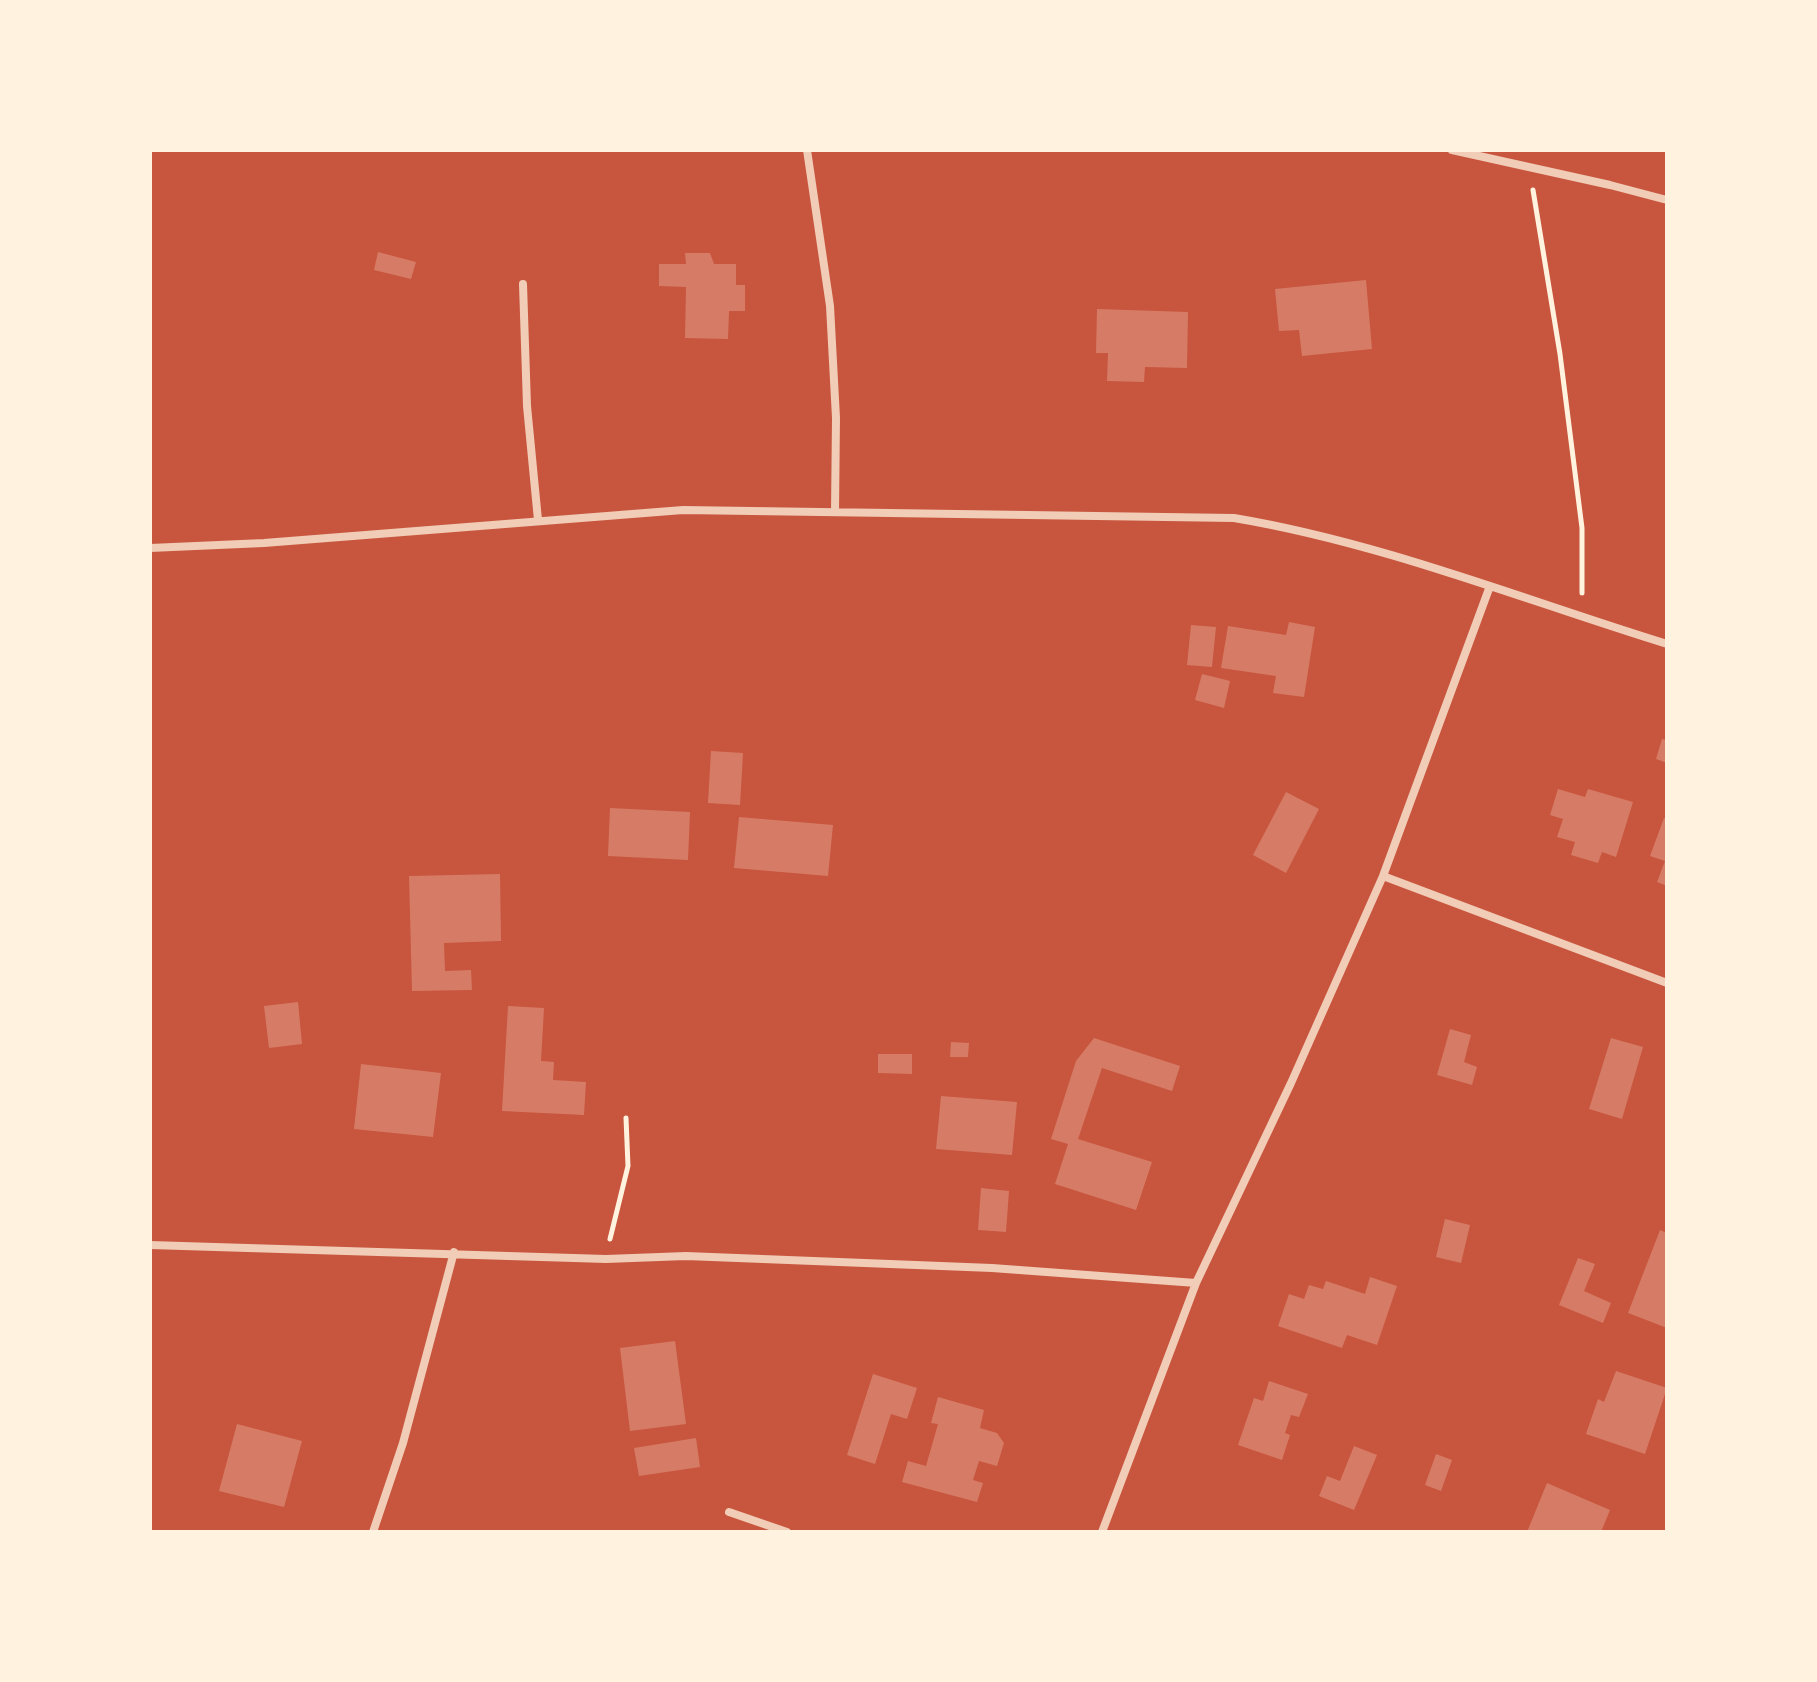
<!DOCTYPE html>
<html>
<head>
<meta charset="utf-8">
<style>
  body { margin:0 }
  #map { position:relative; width:1817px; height:1682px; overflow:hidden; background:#c8553d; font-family:Jost,sans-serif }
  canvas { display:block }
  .frame { position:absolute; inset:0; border:152px solid #fff3e0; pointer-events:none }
</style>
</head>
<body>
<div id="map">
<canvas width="1817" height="1682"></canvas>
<div class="frame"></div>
</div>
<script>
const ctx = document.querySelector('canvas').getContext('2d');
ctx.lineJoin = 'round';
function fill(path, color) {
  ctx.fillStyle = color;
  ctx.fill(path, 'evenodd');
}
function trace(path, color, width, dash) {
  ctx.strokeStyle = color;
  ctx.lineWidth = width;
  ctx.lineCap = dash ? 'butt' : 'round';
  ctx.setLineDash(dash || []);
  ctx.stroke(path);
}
fill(new Path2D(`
  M 378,252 L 416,262 L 411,279 L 374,270 Z
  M 685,253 L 710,253 L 714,264 L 736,264 L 736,285 L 745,285 L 745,311 L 729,311 L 728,339 L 685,338 L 686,287 L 659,286 L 659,264 L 686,264 Z
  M 1366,280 L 1372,349 L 1302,356 L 1299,330 L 1279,331 L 1275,289 Z
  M 1097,309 L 1188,312 L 1187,368 L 1145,367 L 1144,382 L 1107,381 L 1108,353 L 1096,353 Z
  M 1289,622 L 1315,627 L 1304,697 L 1273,693 L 1276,676 L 1221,668 L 1228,626 L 1286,635 Z
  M 1191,625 L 1216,627 L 1212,667 L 1187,665 Z
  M 1202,674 L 1230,681 L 1224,708 L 1195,700 Z
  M 1662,739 L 1667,740 L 1667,763 L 1656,759 Z
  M 711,751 L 743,753 L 740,805 L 708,803 Z
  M 1558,789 L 1585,797 L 1588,789 L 1633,802 L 1616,857 L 1602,852 L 1598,863 L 1571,855 L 1575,842 L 1557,837 L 1563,819 L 1550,815 Z
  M 1286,792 L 1319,809 L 1286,873 L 1253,855 Z
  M 610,808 L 690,812 L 688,860 L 608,856 Z
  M 739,817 L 833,825 L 828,876 L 734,868 Z
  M 1664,818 L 1667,819 L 1667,886 L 1657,882 L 1665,861 L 1650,856 Z
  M 500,874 L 501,941 L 444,943 L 445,971 L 471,970 L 472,990 L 412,991 L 409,876 Z
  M 298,1002 L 302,1044 L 269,1048 L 264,1006 Z
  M 508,1006 L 544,1008 L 541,1061 L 554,1062 L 553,1080 L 586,1082 L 584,1115 L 502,1111 Z
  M 1450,1029 L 1471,1035 L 1464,1062 L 1477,1067 L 1472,1085 L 1437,1075 Z
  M 1094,1038 L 1180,1066 L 1172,1091 L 1102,1068 L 1078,1139 L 1152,1162 L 1136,1210 L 1055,1184 L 1068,1144 L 1051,1139 L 1076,1061 Z
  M 1611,1038 L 1643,1047 L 1622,1119 L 1589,1109 Z
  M 951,1042 L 969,1043 L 968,1057 L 950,1057 Z
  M 878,1054 L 912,1054 L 912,1074 L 878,1073 Z
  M 361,1064 L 441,1073 L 433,1137 L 354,1129 Z
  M 941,1096 L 1017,1102 L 1012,1155 L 936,1149 Z
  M 981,1188 L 1009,1191 L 1006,1232 L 978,1230 Z
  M 1445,1219 L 1470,1225 L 1461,1263 L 1436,1257 Z
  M 1660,1230 L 1667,1233 L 1667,1328 L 1628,1313 Z
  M 1578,1258 L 1595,1264 L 1584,1291 L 1611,1303 L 1603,1323 L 1559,1305 Z
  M 1370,1277 L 1397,1286 L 1377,1345 L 1347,1335 L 1342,1348 L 1278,1326 L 1289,1294 L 1304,1299 L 1309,1285 L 1323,1289 L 1326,1281 L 1365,1294 Z
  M 675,1341 L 686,1424 L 630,1431 L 620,1348 Z
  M 1616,1371 L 1667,1388 L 1645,1454 L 1586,1434 L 1598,1399 L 1604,1402 Z
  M 873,1374 L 917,1388 L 907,1419 L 891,1414 L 875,1464 L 847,1455 Z
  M 1269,1381 L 1308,1394 L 1299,1417 L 1291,1415 L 1285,1433 L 1290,1435 L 1282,1460 L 1238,1445 L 1254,1398 L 1263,1401 Z
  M 938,1397 L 984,1410 L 980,1428 L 997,1433 L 1004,1443 L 997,1466 L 979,1461 L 973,1480 L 983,1483 L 977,1502 L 902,1482 L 908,1461 L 926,1466 L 938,1424 L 931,1423 Z
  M 237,1424 L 302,1441 L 284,1507 L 219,1491 Z
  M 696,1438 L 700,1467 L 639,1476 L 634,1448 Z
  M 1354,1446 L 1377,1455 L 1354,1510 L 1319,1496 L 1327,1476 L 1340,1481 Z
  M 1436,1454 L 1452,1460 L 1441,1491 L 1425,1485 Z
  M 1547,1483 L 1610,1510 L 1601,1532 L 1527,1532 Z`), '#d67c66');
trace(new Path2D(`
  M 1533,190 L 1560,354 L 1582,528 L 1582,593
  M 610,1239 L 628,1166 L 626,1118`), '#fff3e0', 5);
trace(new Path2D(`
  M 807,150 L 830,306 L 836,418 L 835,512
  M 1452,150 L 1610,185 L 1667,200
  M 523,284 L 527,406 L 538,520
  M 150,548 L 264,543 L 683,510 L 1234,518 C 1383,543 1524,600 1667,644
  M 1383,876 L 1667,983
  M 150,1245 L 606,1259 L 686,1256 L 992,1268 L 1196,1283
  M 729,1512 L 787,1532
  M 373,1532 L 403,1443 L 454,1252
  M 1102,1532 L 1196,1283 L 1291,1083 L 1383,876 L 1490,586`), '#f1ccb7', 8);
</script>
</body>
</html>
